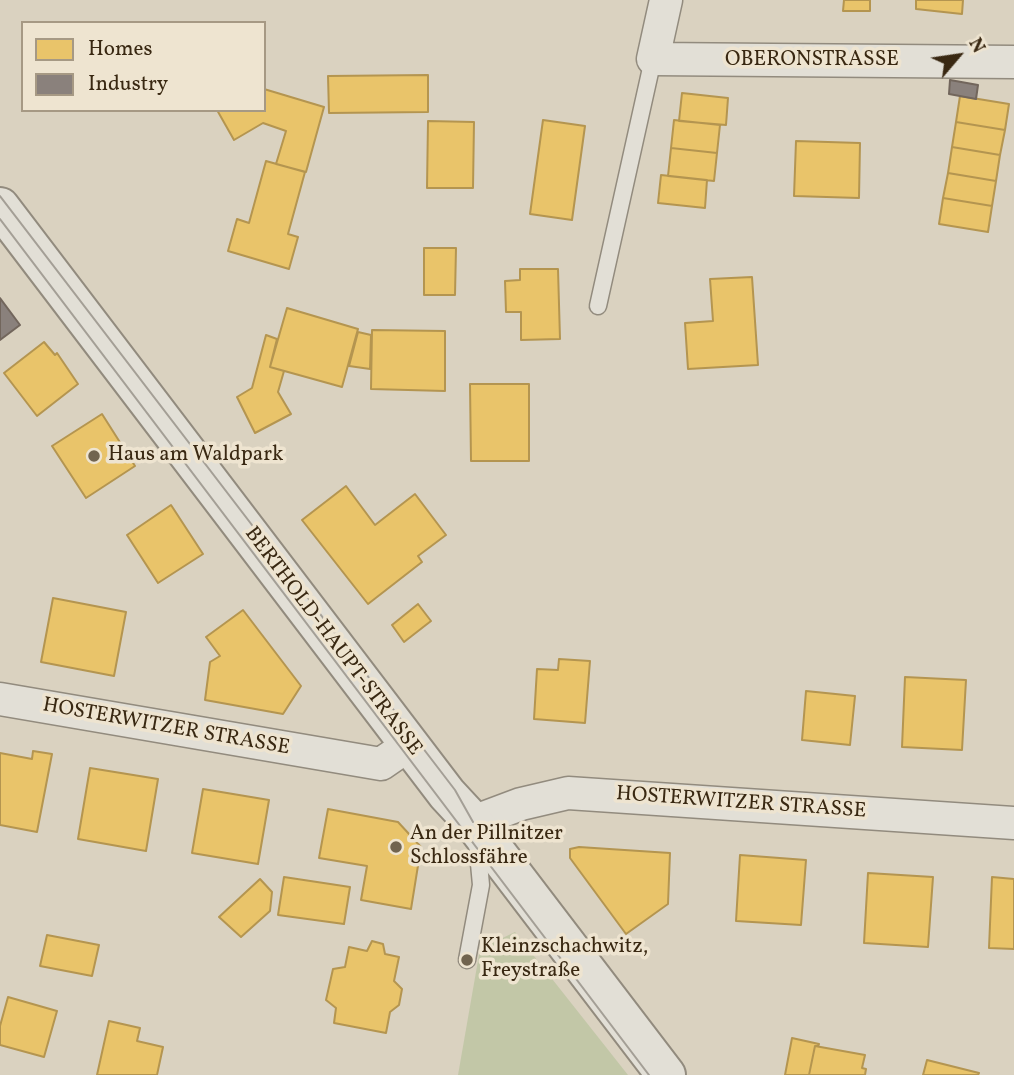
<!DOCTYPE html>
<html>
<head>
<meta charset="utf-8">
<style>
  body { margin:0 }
  #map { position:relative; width:1014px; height:1075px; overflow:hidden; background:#dad2c0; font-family:Vollkorn,serif }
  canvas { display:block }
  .legend { position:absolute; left:21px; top:21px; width:245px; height:91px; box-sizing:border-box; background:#eee4d0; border:2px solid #a69984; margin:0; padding:9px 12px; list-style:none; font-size:21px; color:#392812 }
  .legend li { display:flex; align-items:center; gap:14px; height:35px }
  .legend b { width:35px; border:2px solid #a69984 }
  .north { position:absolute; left:923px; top:21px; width:70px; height:70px; -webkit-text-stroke:5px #eee4d0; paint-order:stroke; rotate:61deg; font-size:19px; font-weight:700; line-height:28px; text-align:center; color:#392812 }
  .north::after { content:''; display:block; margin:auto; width:24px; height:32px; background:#392812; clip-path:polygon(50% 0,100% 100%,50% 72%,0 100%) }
</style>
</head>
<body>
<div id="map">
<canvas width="1014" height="1075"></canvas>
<ul class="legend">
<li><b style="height:19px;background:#e9c46a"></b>Homes</li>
<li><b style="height:19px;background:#8a817c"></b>Industry</li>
</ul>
<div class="north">N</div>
</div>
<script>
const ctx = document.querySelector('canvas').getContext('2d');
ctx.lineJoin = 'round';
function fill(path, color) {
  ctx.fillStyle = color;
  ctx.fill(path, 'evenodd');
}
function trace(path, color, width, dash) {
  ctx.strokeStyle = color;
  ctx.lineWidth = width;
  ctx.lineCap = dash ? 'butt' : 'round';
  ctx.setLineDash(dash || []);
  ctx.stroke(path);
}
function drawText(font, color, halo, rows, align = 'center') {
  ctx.font = font + ' Vollkorn,serif';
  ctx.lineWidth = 7;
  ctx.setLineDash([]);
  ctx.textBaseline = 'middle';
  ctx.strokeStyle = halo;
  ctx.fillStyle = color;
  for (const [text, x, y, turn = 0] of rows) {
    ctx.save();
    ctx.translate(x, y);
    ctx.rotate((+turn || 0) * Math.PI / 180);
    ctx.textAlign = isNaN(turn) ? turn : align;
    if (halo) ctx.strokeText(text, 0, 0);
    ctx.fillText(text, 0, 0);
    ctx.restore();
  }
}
fill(new Path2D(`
  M 515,932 L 628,1075 L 458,1075 L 480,949 Z`), '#c2c7a7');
const homes = new Path2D(`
  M 844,0 L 870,0 L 870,11 L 843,11 Z
  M 916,0 L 963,0 L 962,14 L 916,9 Z
  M 428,75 L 428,112 L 329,113 L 328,76 Z
  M 264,89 L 324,107 L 306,172 L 276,164 L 286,131 L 263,123 L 234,140 L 217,110 L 264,110 Z
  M 682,93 L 728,98 L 726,125 L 679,121 Z
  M 960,96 L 1009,104 L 1005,130 L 956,122 Z
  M 543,120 L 585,126 L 572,220 L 530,214 Z
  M 674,120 L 720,125 L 717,153 L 671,148 Z
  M 428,121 L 474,122 L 473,188 L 427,188 Z
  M 956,122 L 1005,130 L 1000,155 L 952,147 Z
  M 796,141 L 860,143 L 859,198 L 794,196 Z
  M 952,147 L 1000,155 L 996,181 L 948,173 Z
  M 671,148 L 717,153 L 714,181 L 668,176 Z
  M 266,161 L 305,172 L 288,234 L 298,237 L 289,269 L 228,251 L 237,219 L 249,223 Z
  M 948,173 L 996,181 L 992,206 L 943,198 Z
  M 661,175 L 707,180 L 705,208 L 658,203 Z
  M 943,198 L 992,206 L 988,232 L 939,224 Z
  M 424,248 L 456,248 L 455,295 L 424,295 Z
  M 520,269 L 558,269 L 560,339 L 521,340 L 521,312 L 506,312 L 505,281 L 520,280 Z
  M 752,277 L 758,365 L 688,369 L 685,323 L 713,321 L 710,279 Z
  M 287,308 L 358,329 L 342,387 L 270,367 Z
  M 372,330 L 445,331 L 445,391 L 371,389 Z
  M 358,332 L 371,335 L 370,369 L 349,366 Z
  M 266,335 L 277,339 L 270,367 L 284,371 L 278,392 L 291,414 L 255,433 L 237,397 L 252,388 Z
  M 44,342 L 55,355 L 57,353 L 78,384 L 37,416 L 4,373 Z
  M 470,384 L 529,384 L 529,461 L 471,461 Z
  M 102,414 L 135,466 L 86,498 L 52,446 Z
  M 346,486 L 375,525 L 415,494 L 446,535 L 418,556 L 422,562 L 368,604 L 302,520 Z
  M 171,505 L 203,554 L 158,583 L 127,535 Z
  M 53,598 L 126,612 L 114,676 L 41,662 Z
  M 418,604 L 431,621 L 404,642 L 392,625 Z
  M 243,610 L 301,686 L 283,714 L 205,700 L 210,662 L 220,656 L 206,637 Z
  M 559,659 L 590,661 L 585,723 L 534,719 L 537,669 L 558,670 Z
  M 905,677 L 966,680 L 962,750 L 902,747 Z
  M 806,691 L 855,696 L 850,745 L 802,740 Z
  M 33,751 L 52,754 L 37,832 L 0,825 L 0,753 L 32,759 Z
  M 90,768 L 158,779 L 146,851 L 78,839 Z
  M 203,789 L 269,800 L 258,864 L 192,853 Z
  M 328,809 L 398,822 L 421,847 L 411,909 L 361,900 L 367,866 L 319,858 Z
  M 579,847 L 670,853 L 668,904 L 626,934 L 570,858 L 570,849 Z
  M 740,855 L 806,860 L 801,925 L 736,921 Z
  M 868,873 L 933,877 L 928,947 L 864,943 Z
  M 284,877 L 350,887 L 344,924 L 278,915 Z
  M 992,877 L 1014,879 L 1014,949 L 989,948 Z
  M 260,879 L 272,892 L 270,911 L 241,937 L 219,917 Z
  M 47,935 L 99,945 L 92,976 L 40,966 Z
  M 372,941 L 383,944 L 385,954 L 399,957 L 394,981 L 402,989 L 399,1005 L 390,1012 L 386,1033 L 334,1023 L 336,1008 L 326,1000 L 333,969 L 345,967 L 349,947 L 367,951 Z
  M 8,997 L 57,1011 L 44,1057 L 0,1045 L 0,1026 Z
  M 109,1021 L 140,1028 L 137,1041 L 163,1047 L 157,1075 L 97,1075 Z
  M 792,1038 L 819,1044 L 818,1046 L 815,1046 L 809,1075 L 785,1075 Z
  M 815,1046 L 865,1055 L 862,1068 L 866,1069 L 865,1075 L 809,1075 Z
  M 927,1060 L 979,1073 L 978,1075 L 923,1075 Z`);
fill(homes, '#e9c46a');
trace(homes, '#b49550', 2);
const industry = new Path2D(`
  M 950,80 L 978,85 L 976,99 L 949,94 Z
  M 0,298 L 20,325 L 0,340 Z`);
fill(industry, '#8a817c');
trace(industry, '#72665c', 2);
const service = new Path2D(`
  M 598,306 L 653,59
  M 467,960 L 481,885 L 477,842`);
const minor = new Path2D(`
  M 666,0 L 653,59 L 1014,62
  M 0,699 L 381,764 L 410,744
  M 473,822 L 521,804 L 568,793 L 1014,823`);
const tertiary = new Path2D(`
  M 0,207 L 447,794 L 473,822 L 666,1075`);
trace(service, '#928b7e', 19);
trace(minor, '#928b7e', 35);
trace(tertiary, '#928b7e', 42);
trace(service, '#e2dfd6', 16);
trace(minor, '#e2dfd6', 32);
trace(tertiary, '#e2dfd6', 38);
trace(new Path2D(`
  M 0,196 L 455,790 L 473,822
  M 0,219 L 649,1075`), '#a49f96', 2);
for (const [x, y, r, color] of [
  [94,456,7,"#71644f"],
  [396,847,7,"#71644f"],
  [467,960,7,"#71644f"]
]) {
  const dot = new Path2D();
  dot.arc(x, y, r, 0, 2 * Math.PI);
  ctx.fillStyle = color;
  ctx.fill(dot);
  trace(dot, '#eee4d0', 2.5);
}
drawText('21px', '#392812', '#eee4d0', [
  ["OBERONSTRASSE",812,61],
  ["BERTHOLD-HAUPT-STRASSE",332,642,53],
  ["HOSTERWITZER STRASSE",166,728,10],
  ["HOSTERWITZER STRASSE",741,804,4]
]);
drawText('21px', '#392812', '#eee4d0', [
  ["Haus am Waldpark",108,456],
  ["An der Pillnitzer",410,835],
  ["Schlossfähre",410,859],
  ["Kleinzschachwitz,",481,948],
  ["Freystraße",481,972]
], 'left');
</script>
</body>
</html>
